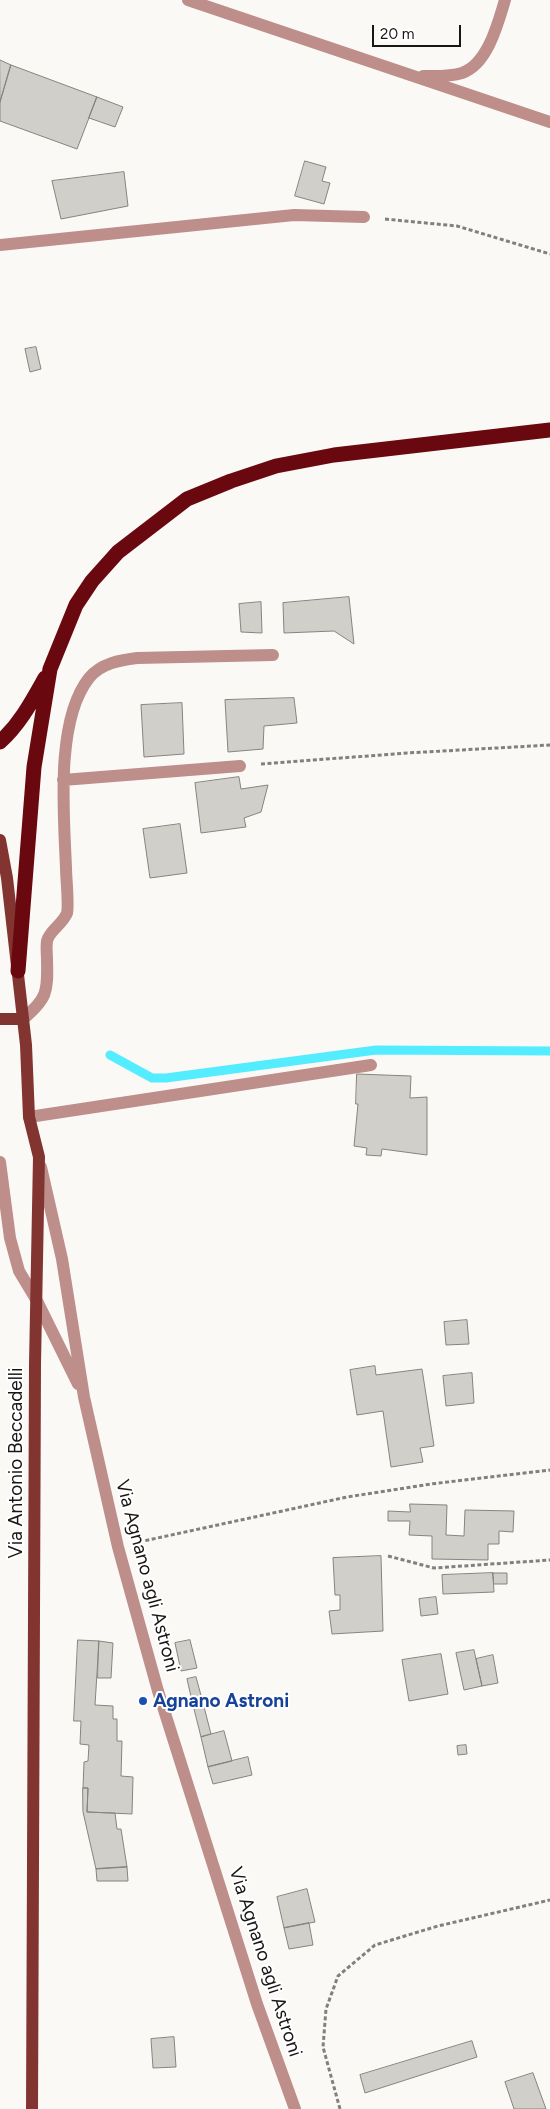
<!DOCTYPE html>
<html>
<head>
<meta charset="utf-8">
<style>
  body { margin:0 }
  #map { position:relative; width:550px; height:2109px; overflow:hidden; background:#fbf9f5; font-family:Figtree,sans-serif }
  canvas { display:block }
  .scale { position:absolute; left:372px; top:25px; width:89px; height:22px; box-sizing:border-box; border:2px solid #181715; border-top:0; padding-left:6px; font-size:15px; line-height:18px; white-space:nowrap; color:#181715; -webkit-text-stroke:4px #fff; paint-order:stroke }
</style>
</head>
<body>
<div id="map">
<canvas width="550" height="2109"></canvas>
<div class="scale">20 m</div>
</div>
<script>
const ctx = document.querySelector('canvas').getContext('2d');
ctx.lineJoin = 'round';
function trace(path, color, width, dash) {
  ctx.strokeStyle = color;
  ctx.lineWidth = width;
  ctx.lineCap = dash ? 'butt' : 'round';
  ctx.setLineDash(dash || []);
  ctx.stroke(path);
}
function fill(path, color) {
  ctx.fillStyle = color;
  ctx.fill(path, 'evenodd');
}
function drawText(font, color, halo, rows, align = 'center') {
  ctx.font = font + ' Figtree,sans-serif';
  ctx.lineWidth = 4;
  ctx.setLineDash([]);
  ctx.textBaseline = 'middle';
  ctx.strokeStyle = halo;
  ctx.fillStyle = color;
  for (const [text, x, y, turn = 0] of rows) {
    ctx.save();
    ctx.translate(x, y);
    ctx.rotate((+turn || 0) * Math.PI / 180);
    ctx.textAlign = isNaN(turn) ? turn : align;
    if (halo) ctx.strokeText(text, 0, 0);
    ctx.fillText(text, 0, 0);
    ctx.restore();
  }
}
trace(new Path2D(`
  M 110,1055 L 152,1078 L 166,1078 L 376,1050 L 550,1051`), '#54edff', 9);
const building = new Path2D(`
  M 0,60 L 11,65 L 0,102 Z
  M 11,65 L 97,97 L 77,149 L 0,121 L 0,102 Z
  M 97,97 L 123,107 L 115,127 L 89,118 Z
  M 305,161 L 326,167 L 322,181 L 330,183 L 324,204 L 295,196 Z
  M 124,172 L 128,206 L 61,219 L 52,181 Z
  M 36,347 L 41,369 L 30,372 L 25,349 Z
  M 349,597 L 354,644 L 334,631 L 284,633 L 283,603 Z
  M 261,602 L 262,633 L 241,632 L 239,604 Z
  M 294,698 L 297,723 L 264,726 L 263,749 L 228,752 L 225,700 Z
  M 182,703 L 184,754 L 144,757 L 141,705 Z
  M 239,777 L 241,789 L 268,785 L 261,812 L 244,818 L 246,827 L 201,833 L 195,783 Z
  M 180,824 L 187,873 L 150,878 L 143,829 Z
  M 357,1074 L 411,1076 L 410,1098 L 427,1097 L 427,1155 L 382,1149 L 381,1156 L 366,1155 L 367,1148 L 354,1146 L 358,1104 L 356,1104 Z
  M 467,1320 L 469,1344 L 446,1345 L 444,1322 Z
  M 375,1366 L 376,1375 L 422,1369 L 434,1446 L 420,1448 L 423,1462 L 391,1467 L 383,1411 L 357,1415 L 350,1370 Z
  M 472,1373 L 474,1403 L 446,1406 L 443,1376 Z
  M 410,1504 L 447,1505 L 446,1535 L 464,1536 L 465,1510 L 514,1511 L 513,1532 L 499,1531 L 499,1544 L 488,1544 L 488,1560 L 432,1559 L 432,1536 L 409,1535 L 410,1521 L 388,1521 L 388,1511 L 410,1512 Z
  M 381,1556 L 383,1631 L 332,1634 L 329,1611 L 340,1610 L 340,1595 L 335,1595 L 333,1558 Z
  M 493,1573 L 507,1573 L 507,1584 L 494,1584 Z
  M 493,1573 L 494,1592 L 443,1594 L 442,1575 Z
  M 436,1597 L 438,1614 L 421,1616 L 419,1599 Z
  M 78,1640 L 99,1641 L 95,1705 L 113,1706 L 113,1719 L 117,1719 L 117,1741 L 122,1741 L 121,1776 L 133,1777 L 132,1814 L 87,1812 L 88,1788 L 83,1788 L 84,1762 L 88,1761 L 89,1745 L 80,1744 L 81,1721 L 74,1721 Z
  M 190,1640 L 197,1668 L 181,1671 L 175,1643 Z
  M 99,1641 L 113,1643 L 111,1678 L 98,1678 Z
  M 474,1650 L 482,1686 L 464,1690 L 456,1653 Z
  M 441,1654 L 448,1694 L 409,1701 L 402,1660 Z
  M 493,1655 L 498,1683 L 482,1686 L 476,1659 Z
  M 196,1677 L 202,1699 L 192,1701 L 187,1679 Z
  M 202,1699 L 211,1734 L 201,1737 L 192,1701 Z
  M 224,1731 L 232,1761 L 208,1767 L 201,1737 Z
  M 466,1745 L 467,1754 L 458,1755 L 457,1746 Z
  M 248,1757 L 252,1775 L 213,1784 L 208,1767 Z
  M 83,1788 L 88,1788 L 87,1812 L 115,1813 L 117,1829 L 121,1829 L 127,1867 L 96,1869 L 83,1812 Z
  M 127,1867 L 128,1881 L 97,1881 L 96,1869 Z
  M 307,1889 L 315,1922 L 284,1928 L 277,1897 Z
  M 309,1923 L 313,1945 L 289,1949 L 284,1928 Z
  M 174,2037 L 176,2067 L 153,2068 L 151,2039 Z
  M 472,2041 L 477,2057 L 365,2093 L 360,2075 Z
  M 533,2073 L 546,2109 L 514,2109 L 505,2082 Z`);
fill(building, '#d0cfca');
trace(building, '#85847f', 1);
trace(new Path2D(`
  M 385,219 L 457,226 L 550,254
  M 261,764 L 407,753 L 550,745
  M 139,1542 L 347,1497 L 431,1484 L 550,1470
  M 388,1556 L 434,1568 L 550,1560
  M 340,2109 L 323,2047 L 326,2009 L 338,1976 L 375,1945 L 438,1926 L 550,1900`), '#82807d', 3, [4, 2.5]);
trace(new Path2D(`
  M 188,0 L 550,122
  M 423,76 C 436,76 449,77 462,73 C 488,64 498,23 505,0
  M 0,245 L 294,215 L 364,217
  M 63,780 L 240,766
  M 23,1019 C 47,999 48,992 47,960 C 47,954 46,947 47,941 C 49,931 63,924 67,913 C 69,906 66,877 66,868 C 64,815 55,721 89,678 C 101,663 121,660 137,658 L 273,655
  M 29,1117 L 371,1065
  M 0,1162 L 10,1238 L 19,1271 L 37,1301 L 78,1384
  M 41,1167 L 62,1259 L 84,1397 L 118,1547 L 158,1691 L 257,2004 L 295,2109`), '#bd8e8a', 12);
trace(new Path2D(`
  M 0,840 L 7,878 L 26,1045 L 29,1117 L 39,1157 L 35,1364 L 32,2109
  M 0,1019 L 23,1019`), '#823431', 12);
trace(new Path2D(`
  M 0,742 C 20,724 32,701 45,678
  M 18,971 L 34,767 L 50,669 L 76,605 L 92,581 L 118,552 L 187,499 L 231,481 L 276,466 L 334,455 L 550,430`), '#6a0810', 15);
for (const [x, y, r, color] of [
  [143,1701,5,"#1a4fb4"]
]) {
  const dot = new Path2D();
  dot.arc(x, y, r, 0, 2 * Math.PI);
  ctx.fillStyle = color;
  ctx.fill(dot);
  trace(dot, '#fff', 2);
}
drawText('19px', '#181715', '#fff', [
  ["Via Antonio Beccadelli",16,1463,-90],
  ["Via Agnano agli Astroni",147,1576,75],
  ["Via Agnano agli Astroni",265,1962,72]
]);
drawText('bold 19px', '#164399', '#fff', [
  ["Agnano Astroni",153,1701]
], 'left');
</script>
</body>
</html>
